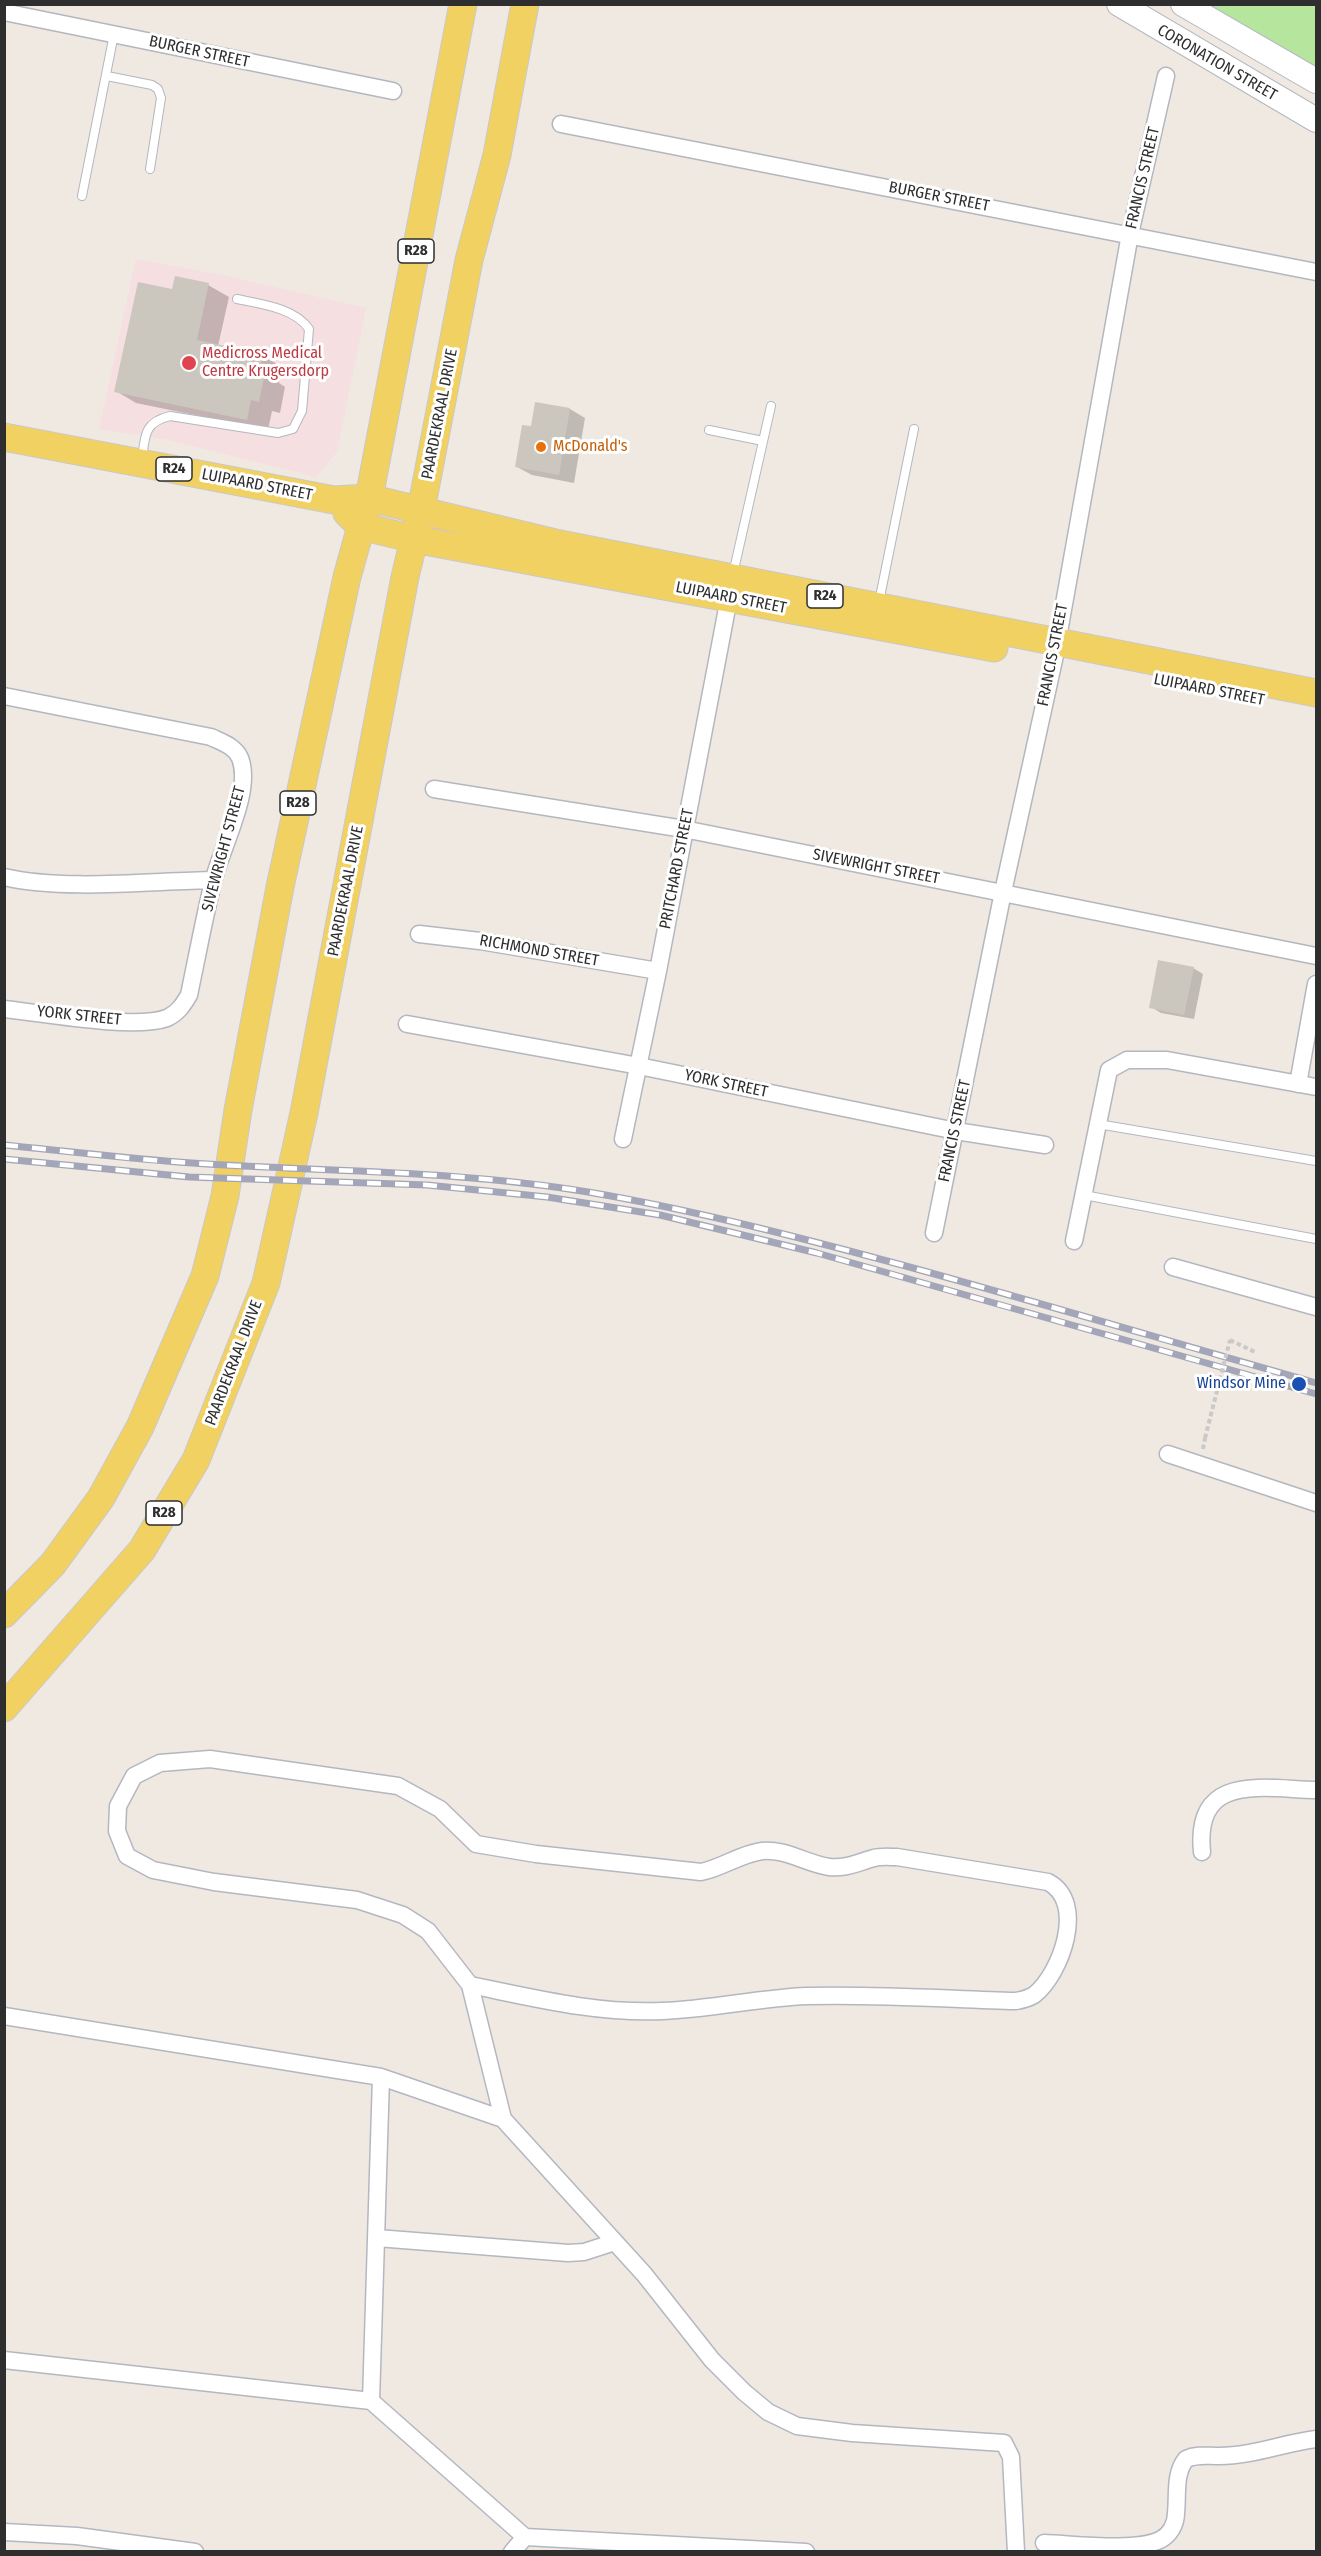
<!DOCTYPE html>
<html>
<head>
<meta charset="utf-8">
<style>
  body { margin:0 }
  #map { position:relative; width:1321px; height:2556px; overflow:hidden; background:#efe9e1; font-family:"Fira Sans Condensed",sans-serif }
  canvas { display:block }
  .frame { position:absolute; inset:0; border:6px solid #2e2e2e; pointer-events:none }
</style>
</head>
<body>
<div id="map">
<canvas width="1321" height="2556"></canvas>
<div class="frame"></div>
</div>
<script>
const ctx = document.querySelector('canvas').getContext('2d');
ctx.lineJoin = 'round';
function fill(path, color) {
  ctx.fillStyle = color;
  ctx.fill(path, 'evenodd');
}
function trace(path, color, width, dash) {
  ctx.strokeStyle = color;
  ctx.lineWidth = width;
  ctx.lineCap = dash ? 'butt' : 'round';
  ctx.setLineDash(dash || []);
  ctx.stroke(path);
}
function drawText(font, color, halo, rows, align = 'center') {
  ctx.font = font + ' "Fira Sans Condensed",sans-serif';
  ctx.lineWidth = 6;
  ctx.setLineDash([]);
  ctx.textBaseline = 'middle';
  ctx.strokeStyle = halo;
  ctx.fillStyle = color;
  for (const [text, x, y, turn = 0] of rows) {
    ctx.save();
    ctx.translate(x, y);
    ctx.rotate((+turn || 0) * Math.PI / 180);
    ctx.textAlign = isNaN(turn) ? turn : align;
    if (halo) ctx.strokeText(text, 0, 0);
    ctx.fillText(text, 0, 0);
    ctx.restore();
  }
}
fill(new Path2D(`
  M 136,259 L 227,276 L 366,308 L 337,452 L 316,477 L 164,439 L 99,429 Z`), '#f5dfe0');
fill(new Path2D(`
  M 1207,5 L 1316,5 L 1316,69 Z`), '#b6e59e');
fill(new Path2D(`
  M 208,285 L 229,297 L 218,346 L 262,356 L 283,367 L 279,383 L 285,387 L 280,413 L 272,411 L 268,430 L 136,403 L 116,391 L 173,291 Z
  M 570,409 L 585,418 L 574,483 L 532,475 L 517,467 L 533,428 Z
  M 1193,968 L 1203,974 L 1194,1019 L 1161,1013 L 1151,1007 Z`), '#0003');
fill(new Path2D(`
  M 175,276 L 209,283 L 197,340 L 263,354 L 259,372 L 265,373 L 259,402 L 251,400 L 247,420 L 114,392 L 138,282 L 172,289 Z
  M 535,402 L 570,408 L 559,475 L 515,467 L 522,425 L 531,426 Z
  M 1158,960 L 1194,967 L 1184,1015 L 1149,1008 Z`), '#cbc7bf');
const service = new Path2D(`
  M 107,76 L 152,85 L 158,89 L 161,98 L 150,169
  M 82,196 L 114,34
  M 709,430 L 763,441
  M 142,459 C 145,436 144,422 170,416 L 278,433 L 293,429 L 302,411 L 309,329 C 295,308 261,304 237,299
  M 733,574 L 771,406
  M 879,602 L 914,429
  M 1098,1124 L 1316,1161
  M 1084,1195 L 1316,1239`);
const minor = new Path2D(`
  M 4,12 L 393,91
  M 561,124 L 1316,272
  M 4,696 L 211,737 C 221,742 235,746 240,758 C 253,791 221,848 213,882 C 204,919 197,957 189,995 C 183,1005 178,1013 167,1018 C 135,1030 41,1013 4,1009
  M 434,789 L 684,829 L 1316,956
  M 4,877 C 65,891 150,881 213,880
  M 419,934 L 480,941 L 658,971
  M 407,1024 L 639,1066 L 956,1131 L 1045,1145
  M 1298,1084 L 1316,984
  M 623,1139 L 658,971 L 729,598
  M 934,1233 L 1003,892 L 1054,660 L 1130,234 L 1166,76
  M 1074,1241 L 1109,1070 L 1127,1060 L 1167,1060 L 1316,1087
  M 1173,1267 L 1316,1307
  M 1168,1454 L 1316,1503
  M 1202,1852 C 1194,1772 1263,1789 1316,1790
  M 470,1985 C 534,1998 597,2014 663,2011 C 712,2009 759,1998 807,1996 C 877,1994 947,1999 1016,2001 C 1022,2000 1029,1998 1034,1995 C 1061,1974 1087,1902 1048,1882 L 897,1857 C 890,1857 881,1856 874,1858 C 859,1862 846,1869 829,1867 C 807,1864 784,1848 762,1851 C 740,1854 722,1868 701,1872 L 536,1854 L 476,1844 L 440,1809 L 398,1786 L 210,1759 L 160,1763 L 134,1776 L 118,1806 L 117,1831 L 127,1856 L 153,1870 L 214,1882 L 357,1900 L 403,1915 L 428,1931 L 470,1985 L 503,2119
  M 4,2016 L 381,2077 L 503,2119 L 644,2274 L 712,2360 L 744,2392 L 768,2412 L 797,2426 L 852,2433 L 1004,2443 L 1011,2457 L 1016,2552
  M 377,2238 L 568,2253 L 584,2252 L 615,2242
  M 4,2360 L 371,2401 L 525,2537
  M 371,2401 L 381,2077
  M 4,2532 L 77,2536 L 195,2552
  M 1044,2543 C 1074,2544 1134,2552 1160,2540 C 1170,2535 1176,2524 1176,2513 C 1178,2495 1174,2474 1186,2459 C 1197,2454 1207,2456 1219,2456 C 1253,2456 1283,2443 1316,2439
  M 512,2552 L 525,2537 L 806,2552`);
const secondary = new Path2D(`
  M 1119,4 L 1316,120
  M 1183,4 L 1316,81`);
const primary = new Path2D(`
  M 4,437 L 334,500 L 369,498 L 560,544 L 1316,693
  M 347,513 L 360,526 L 414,539 L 994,648
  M 4,1614 L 53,1564 L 101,1498 L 140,1427 L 205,1276 L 225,1196 L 238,1110 L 280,887 L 347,577 L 369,498 L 463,4
  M 4,1708 L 142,1550 L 196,1460 L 266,1283 L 304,1113 L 405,577 L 421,510 L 469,260 L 497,155 L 525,4`);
trace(service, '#b4b7c1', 10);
trace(minor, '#b4b7c1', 19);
trace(secondary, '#b4b7c1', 26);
trace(primary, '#c9c9c9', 29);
trace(new Path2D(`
  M 1230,1340 L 1255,1352
  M 1203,1449 L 1205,1438`), '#c9c9c9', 4, [4.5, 3]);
trace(service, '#fff', 8);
trace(minor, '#fff', 16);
trace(secondary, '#fff', 24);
trace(primary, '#f2d163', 27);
const rail = new Path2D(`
  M 4,1145 C 67,1151 129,1159 192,1163 C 324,1172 457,1170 588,1192 C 694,1210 798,1237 902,1265 C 1041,1303 1178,1344 1316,1383
  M 4,1159 L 189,1177 L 427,1185 L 547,1197 L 660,1215 L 817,1253 L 1316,1394`);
trace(rail, '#a3a6b8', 7);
trace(rail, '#fff', 4.5, [14]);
trace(new Path2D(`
  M 1205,1438 L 1230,1340`), '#c9c9c9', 4, [4.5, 3]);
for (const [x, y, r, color] of [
  [189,363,8,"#e0444e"],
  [541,447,6,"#e8710a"],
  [1299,1384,8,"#1a4fb4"]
]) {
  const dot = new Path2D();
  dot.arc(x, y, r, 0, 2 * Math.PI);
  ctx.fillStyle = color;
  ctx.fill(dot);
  trace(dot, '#fff', 2);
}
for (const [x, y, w] of [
  [416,251,36],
  [174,469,36],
  [825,596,36],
  [298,803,36],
  [164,1513,36]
]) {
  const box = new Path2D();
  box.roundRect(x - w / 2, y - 12, w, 24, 4.5);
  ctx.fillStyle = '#fff';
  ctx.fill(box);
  trace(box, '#2e2e2e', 1.5);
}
drawText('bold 15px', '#2e2e2e', null, [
  ["R28",416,251],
  ["R24",174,469],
  ["R24",825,596],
  ["R28",298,803],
  ["R28",164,1513]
]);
drawText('16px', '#2e2e2e', '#fff', [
  ["BURGER STREET",199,52,12],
  ["CORONATION STREET",1217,63,30],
  ["FRANCIS STREET",1143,178,-77],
  ["BURGER STREET",939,197,11],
  ["PAARDEKRAAL DRIVE",440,414,-79],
  ["LUIPAARD STREET",257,485,11],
  ["LUIPAARD STREET",731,598,11],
  ["FRANCIS STREET",1053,655,-79],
  ["LUIPAARD STREET",1209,690,11],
  ["SIVEWRIGHT STREET",224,849,-75],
  ["SIVEWRIGHT STREET",876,867,11],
  ["PRITCHARD STREET",677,869,-79],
  ["PAARDEKRAAL DRIVE",346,891,-79],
  ["RICHMOND STREET",539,951,10],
  ["YORK STREET",79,1016,6],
  ["YORK STREET",726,1084,12],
  ["FRANCIS STREET",955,1131,-78],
  ["PAARDEKRAAL DRIVE",234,1363,-69]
]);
drawText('16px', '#be3a42', '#fff', [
  ["Medicross Medical",202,354],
  ["Centre Krugersdorp",202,372]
], 'left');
drawText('16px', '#c56008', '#fff', [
  ["McDonald's",553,447]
], 'left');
drawText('16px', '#164399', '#fff', [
  ["Windsor Mine",1286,1384]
], 'right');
</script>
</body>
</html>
